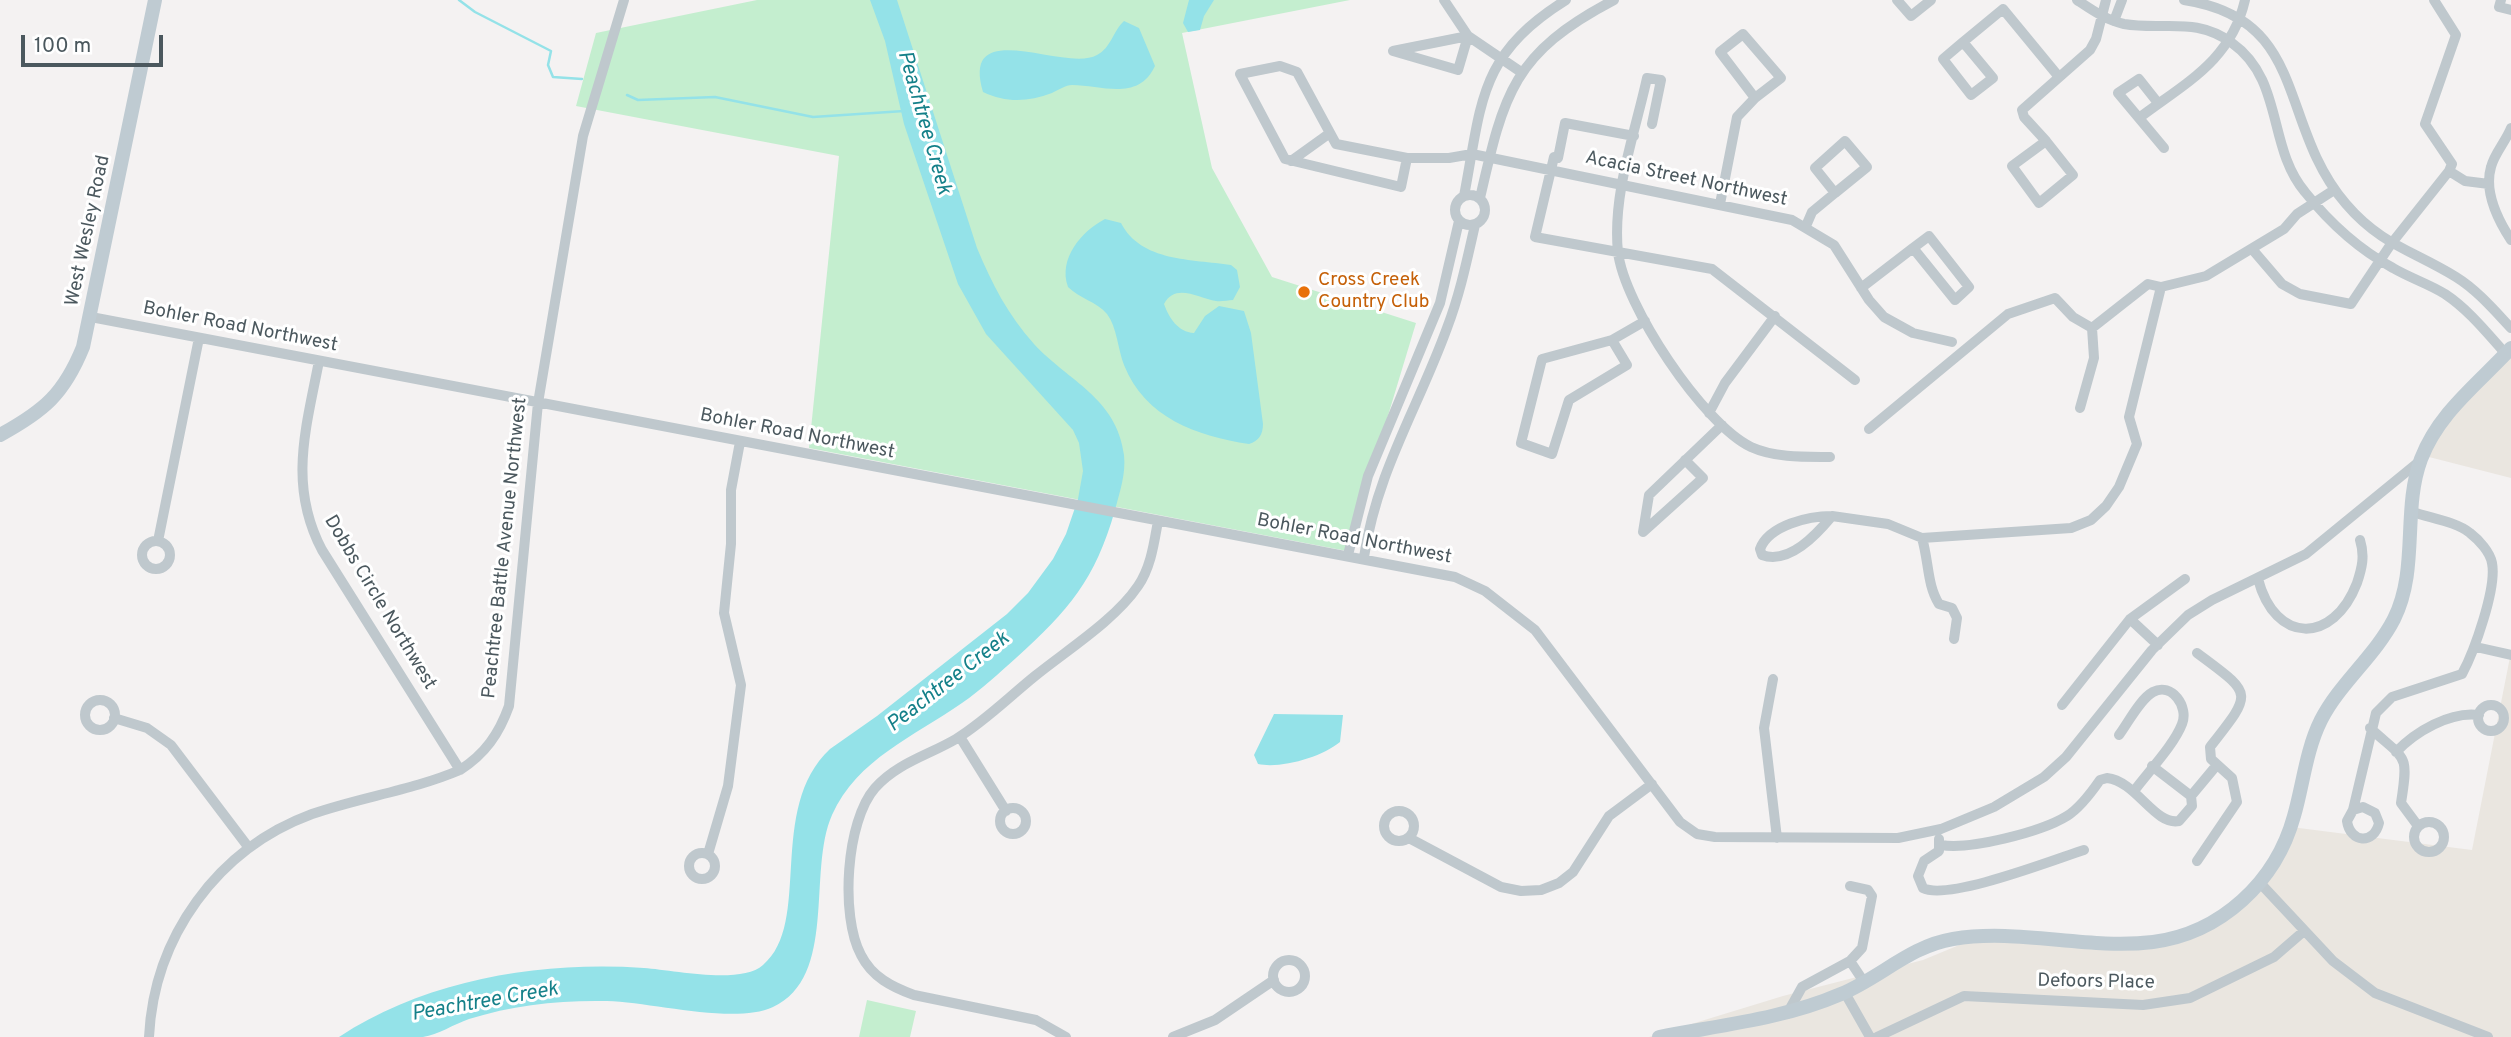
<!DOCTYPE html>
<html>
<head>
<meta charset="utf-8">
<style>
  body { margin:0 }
  #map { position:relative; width:2511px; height:1037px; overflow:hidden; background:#f4f2f2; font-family:Overpass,sans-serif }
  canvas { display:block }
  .scale { position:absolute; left:21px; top:35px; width:142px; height:32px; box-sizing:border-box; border:4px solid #4b585e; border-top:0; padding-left:9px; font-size:21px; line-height:24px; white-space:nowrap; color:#4b585e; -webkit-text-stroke:5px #fff; paint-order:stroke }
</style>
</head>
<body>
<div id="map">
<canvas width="2511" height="1037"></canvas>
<div class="scale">100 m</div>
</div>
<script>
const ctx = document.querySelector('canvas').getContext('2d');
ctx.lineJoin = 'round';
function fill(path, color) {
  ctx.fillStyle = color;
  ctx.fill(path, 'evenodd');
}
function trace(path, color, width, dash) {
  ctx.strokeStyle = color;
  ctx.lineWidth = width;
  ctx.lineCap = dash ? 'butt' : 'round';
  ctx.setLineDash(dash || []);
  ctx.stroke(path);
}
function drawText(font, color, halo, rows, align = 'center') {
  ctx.font = font + ' Overpass,sans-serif';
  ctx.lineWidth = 6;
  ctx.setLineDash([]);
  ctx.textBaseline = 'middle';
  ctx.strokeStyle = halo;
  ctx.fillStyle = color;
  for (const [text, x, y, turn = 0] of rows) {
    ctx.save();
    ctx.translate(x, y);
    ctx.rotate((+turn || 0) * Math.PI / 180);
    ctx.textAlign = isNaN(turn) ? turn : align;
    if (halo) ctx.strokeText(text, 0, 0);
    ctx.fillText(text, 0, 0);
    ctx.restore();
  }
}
fill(new Path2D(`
  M 2511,348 L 2511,478 L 2429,457 L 2434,430 Z
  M 2511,652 L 2511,1037 L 1649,1037 L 1783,996 L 1923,960 L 1981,936 L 2155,945 L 2208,925 L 2257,888 L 2291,827 L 2472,850 Z`), '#eae6e0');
fill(new Path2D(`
  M 757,0 L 1350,0 L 1182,33 L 1212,168 L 1272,277 L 1416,323 L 1347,551 L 809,448 L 839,156 L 576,106 L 596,33 Z
  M 867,1000 L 916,1011 L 910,1037 L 859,1037 Z`), '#c4eecf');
fill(new Path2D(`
  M 870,0 L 897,0 L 977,248 C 992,284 1008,315 1034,344 C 1068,381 1117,398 1124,455 C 1126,474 1120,491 1115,510 C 1095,580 1069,610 1016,658 C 999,673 981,690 962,703 C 915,736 857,759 832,815 C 807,871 838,977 773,1007 C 734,1025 652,1002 607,1001 C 560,1000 513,1005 469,1019 C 454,1024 438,1035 423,1037 C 396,1037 366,1037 339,1037 C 428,979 540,961 644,968 C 673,970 741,985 763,965 C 813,923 766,809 830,749 L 877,716 L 1007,614 L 1028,593 L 1053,559 L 1066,534 L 1078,499 L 1083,471 L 1079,443 L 1073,430 L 986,334 L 958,284 L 904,124 L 885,41 Z
  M 1189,0 L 1214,0 L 1204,16 L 1200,30 L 1188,32 L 1183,23 Z
  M 1124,21 L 1139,28 L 1155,66 C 1138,102 1102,85 1072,85 C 1066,85 1058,90 1052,93 C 1028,102 1006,103 983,92 C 960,14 1065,73 1097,55 C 1111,48 1113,31 1124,21 Z
  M 1105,219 L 1121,223 C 1141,262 1192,259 1231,265 L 1237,270 L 1240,287 L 1233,300 C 1228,300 1221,302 1216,301 C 1199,299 1176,282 1164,304 C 1169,318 1178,332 1194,333 L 1205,316 L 1219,306 L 1244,311 L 1251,333 L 1263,424 C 1263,434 1259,441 1249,444 C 1197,436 1145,418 1124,365 C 1118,350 1117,327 1107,314 C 1097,302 1079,298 1068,287 C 1058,258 1082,231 1105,219 Z
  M 1274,714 L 1343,715 L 1340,742 C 1322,757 1281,769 1258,764 L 1254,755 Z`), '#94e2e8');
trace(new Path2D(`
  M 459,0 L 475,12 L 551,51 L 548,65 L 553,77 L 582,79
  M 627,95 L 638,100 L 715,97 L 813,117 L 904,111`), '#94e2e8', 2.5);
trace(new Path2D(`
  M 1444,0 L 1468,36 L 1521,72
  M 1897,0 L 1911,16 L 1931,0
  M 2077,0 C 2092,10 2106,20 2124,24 C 2164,31 2195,16 2232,43 C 2284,80 2267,147 2305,192 C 2329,222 2360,250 2393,268 C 2410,278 2429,284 2445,294 C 2469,310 2487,333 2506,354
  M 2184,0 C 2310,19 2277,124 2346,204 C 2381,245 2414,251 2456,277 C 2477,290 2494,310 2511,328
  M 2501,0 L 2499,7 L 2511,10
  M 2114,21 L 2122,0
  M 1743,34 L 1781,78 L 1755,98 L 1720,52 Z
  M 1468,36 L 1458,70 L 1393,51 Z
  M 1963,42 L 1993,78 L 1971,95 L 1943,59 Z
  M 1963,42 L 2003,9 L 2059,77
  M 1280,66 L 1297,72 L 1336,144 L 1407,158 L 1401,187 L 1285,159 L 1240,74 Z
  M 2158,103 L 2139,79 L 2118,93 L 2164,148
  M 2139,118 C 2185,83 2231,61 2245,0
  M 1652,124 L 1661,80 L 1647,78 C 1635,133 1612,195 1618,252 C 1624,305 1703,424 1751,447 C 1775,458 1805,457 1830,457
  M 2511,128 C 2506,141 2494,154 2491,167 C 2484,191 2498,220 2511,240
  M 1634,136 L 1565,123 L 1558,158 L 1554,157 L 1535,237 L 1712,269 L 1855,380
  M 1845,141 L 1867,167 L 1835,193 L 1815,168 Z
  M 2046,141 L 2024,117 L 2022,110 L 2090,50 L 2096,39 L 2106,0
  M 2046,141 L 2073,175 L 2039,203 L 2012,166 Z
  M 1407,158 L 1449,158 L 1472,154 L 1792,220 L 1834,245 L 1869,300 L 1884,317 L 1913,333 L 1952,342
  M 1291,161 L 1330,133
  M 2449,171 L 2465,181 L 2489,184
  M1455 210a15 15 0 1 1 30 0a15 15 0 1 1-30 0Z
  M 1464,196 C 1482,102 1478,55 1566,0
  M 1480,198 C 1504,93 1513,53 1614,0
  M 1720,204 L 1737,117 L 1755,98
  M 1806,226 L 1812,212 L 1835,193
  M 1929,236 L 1969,287 L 1955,300 L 1913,248 Z
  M 2252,249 L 2282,284 L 2300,294 L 2351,304 L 2391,244 L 2449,171 L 2452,164 L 2425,124 L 2456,35 L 2434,0
  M 1861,288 L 1913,248
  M 91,317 L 1455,577 L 1485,591 L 1535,630 L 1680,822 L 1697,834 L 1715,837 L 1898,838 L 1941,829 L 1994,807 L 2044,777 L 2066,757 L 2152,650 L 2188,615 L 2212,600 L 2306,554 L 2421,460
  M 1612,340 L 1627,365 L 1569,400 L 1552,454 L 1521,443 L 1542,359 L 1612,340 L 1645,321
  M 319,361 C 306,429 288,485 322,550 L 460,770
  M 2080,408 L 2094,358 L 2092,328
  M 1709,413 L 1725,383 L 1775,316
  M 1869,429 L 2008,314 L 2055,298 L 2073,317 L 2092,328 L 2148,284 L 2161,287 L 2206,276 L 2284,229 L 2297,214 L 2334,190
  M 1685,460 L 1703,478 L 1643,532 L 1649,495 L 1722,425
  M 1832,516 C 1809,516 1769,525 1760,549 L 1762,555 C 1789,565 1817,534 1832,516 L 1888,524 L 1922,538 L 2071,528 L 2091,520 L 2106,506 L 2119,487 L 2137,444 L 2129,417 L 2161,287
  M 1922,538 C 1929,562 1927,585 1939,604 L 1952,608 L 1957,618 L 1954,639
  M 158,541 L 199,338
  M142 555a14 14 0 1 1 28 0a14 14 0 1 1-28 0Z
  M 1348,555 L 1368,476 L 1440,303 L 1459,221
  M 1364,557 C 1377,471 1418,408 1447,328 C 1460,294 1467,260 1475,225
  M 2258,579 C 2275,644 2333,645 2357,583 C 2362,568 2365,556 2360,540
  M 2130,619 L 2158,645
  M 2476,647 L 2511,655
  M 2197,653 C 2253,695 2254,691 2210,747 L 2211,759 L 2232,778 L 2237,802 L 2197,861
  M 1773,679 L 1764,728 L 1777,838
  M85 715a15 15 0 1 1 30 0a15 15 0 1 1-30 0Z
  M 2062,705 L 2130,619 L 2185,579
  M2478 718a13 13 0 1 1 26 0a13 13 0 1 1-26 0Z
  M 114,718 L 147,728 L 171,745 L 249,848
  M 2370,728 C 2406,761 2409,752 2401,803 L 2418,826
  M 2119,735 C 2128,723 2140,699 2153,692 C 2172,682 2189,707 2182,724 C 2174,745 2148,772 2134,791
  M 960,737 L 1006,811
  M 2396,752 C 2415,732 2450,711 2479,715
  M 2191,796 L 2216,766
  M1000 821a13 13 0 1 1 26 0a13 13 0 1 1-26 0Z
  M 2353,810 L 2363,807 L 2375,813 L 2379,823 C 2374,845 2350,843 2347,821 L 2353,810 L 2376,713 L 2392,697 L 2462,674 C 2474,652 2497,588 2492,563 C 2490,552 2479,540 2470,533 C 2457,522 2430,518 2413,512
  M1384 826a15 15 0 1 1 30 0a15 15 0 1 1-30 0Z
  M2414 837a15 15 0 1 1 30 0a15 15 0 1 1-30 0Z
  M 1409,838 L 1501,887 L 1521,891 L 1541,890 L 1559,883 L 1573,872 L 1609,816 L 1652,784
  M 1939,839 L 1939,851 L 1924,861 L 1918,876 L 1923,888 C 1948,901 2053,860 2084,850
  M 1941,845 C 1970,850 2041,832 2067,816 C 2080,808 2091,793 2100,780 L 2107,778 C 2136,781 2155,826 2179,821 L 2192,806 L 2191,796 L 2152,766
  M689 866a13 13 0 1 1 26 0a13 13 0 1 1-26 0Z
  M 708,854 L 728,786 L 741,685 L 724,613 L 731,544 L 731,490 L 740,442
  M 2261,884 L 2333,961 L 2375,993 L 2488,1037
  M1273 976a16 16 0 1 1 32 0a16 16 0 1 1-32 0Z
  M 1850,961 L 1864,982
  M 1845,993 L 1870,1037
  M 1787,1014 L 1802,987 L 1850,961 L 1862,948 L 1872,896 L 1868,890 L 1850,886
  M 149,1037 C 154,937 217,849 312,814 C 361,797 413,790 460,770 C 485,754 499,734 509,706 L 538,403 L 583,136 L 624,0
  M 1066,1037 L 1036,1020 L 914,995 C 892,987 872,977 861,955 C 840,916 846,821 875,788 C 897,763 929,755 956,739 C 984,722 1009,697 1035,676 C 1067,650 1115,620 1138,586 C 1151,567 1154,543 1158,521
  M 1173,1037 L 1215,1020 L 1274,980
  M 1877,1037 L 1964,996 L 2143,1005 L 2190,998 L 2274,957 L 2304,931`), '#bfc8cd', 10);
trace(new Path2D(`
  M 0,435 C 44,411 64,394 83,347 L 155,0
  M 1659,1037 C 1721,1025 1783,1019 1841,994 C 1880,978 1910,946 1953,939 C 2018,928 2087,950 2153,942 C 2221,933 2276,882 2294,816 C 2303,785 2306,750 2321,720 C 2340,683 2375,656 2394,619 C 2419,569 2402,510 2421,459 C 2439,412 2478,384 2511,348`), '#bfcbd2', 14);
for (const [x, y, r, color] of [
  [1304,292,7,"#e8710a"]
]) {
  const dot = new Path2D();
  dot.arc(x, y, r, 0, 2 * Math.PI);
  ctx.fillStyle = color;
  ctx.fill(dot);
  trace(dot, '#fff', 2.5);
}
drawText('19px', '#4b585e', '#fff', [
  ["Acacia Street Northwest",1686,180,12],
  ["West Wesley Road",89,231,-78],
  ["Bohler Road Northwest",240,328,11],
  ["Bohler Road Northwest",797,435,11],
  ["Bohler Road Northwest",1354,540,11],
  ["Peachtree Battle Avenue Northwest",506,548,-84],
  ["Dobbs Circle Northwest",379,603,59],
  ["Defoors Place",2096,983,1]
]);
drawText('19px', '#c56008', '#fff', [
  ["Cross Creek",1318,281],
  ["Country Club",1318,303]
], 'left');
drawText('italic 21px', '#148089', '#fff', [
  ["Peachtree Creek",923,123,74],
  ["Peachtree Creek",949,683,-38],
  ["Peachtree Creek",485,1003,-10]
]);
</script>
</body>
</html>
